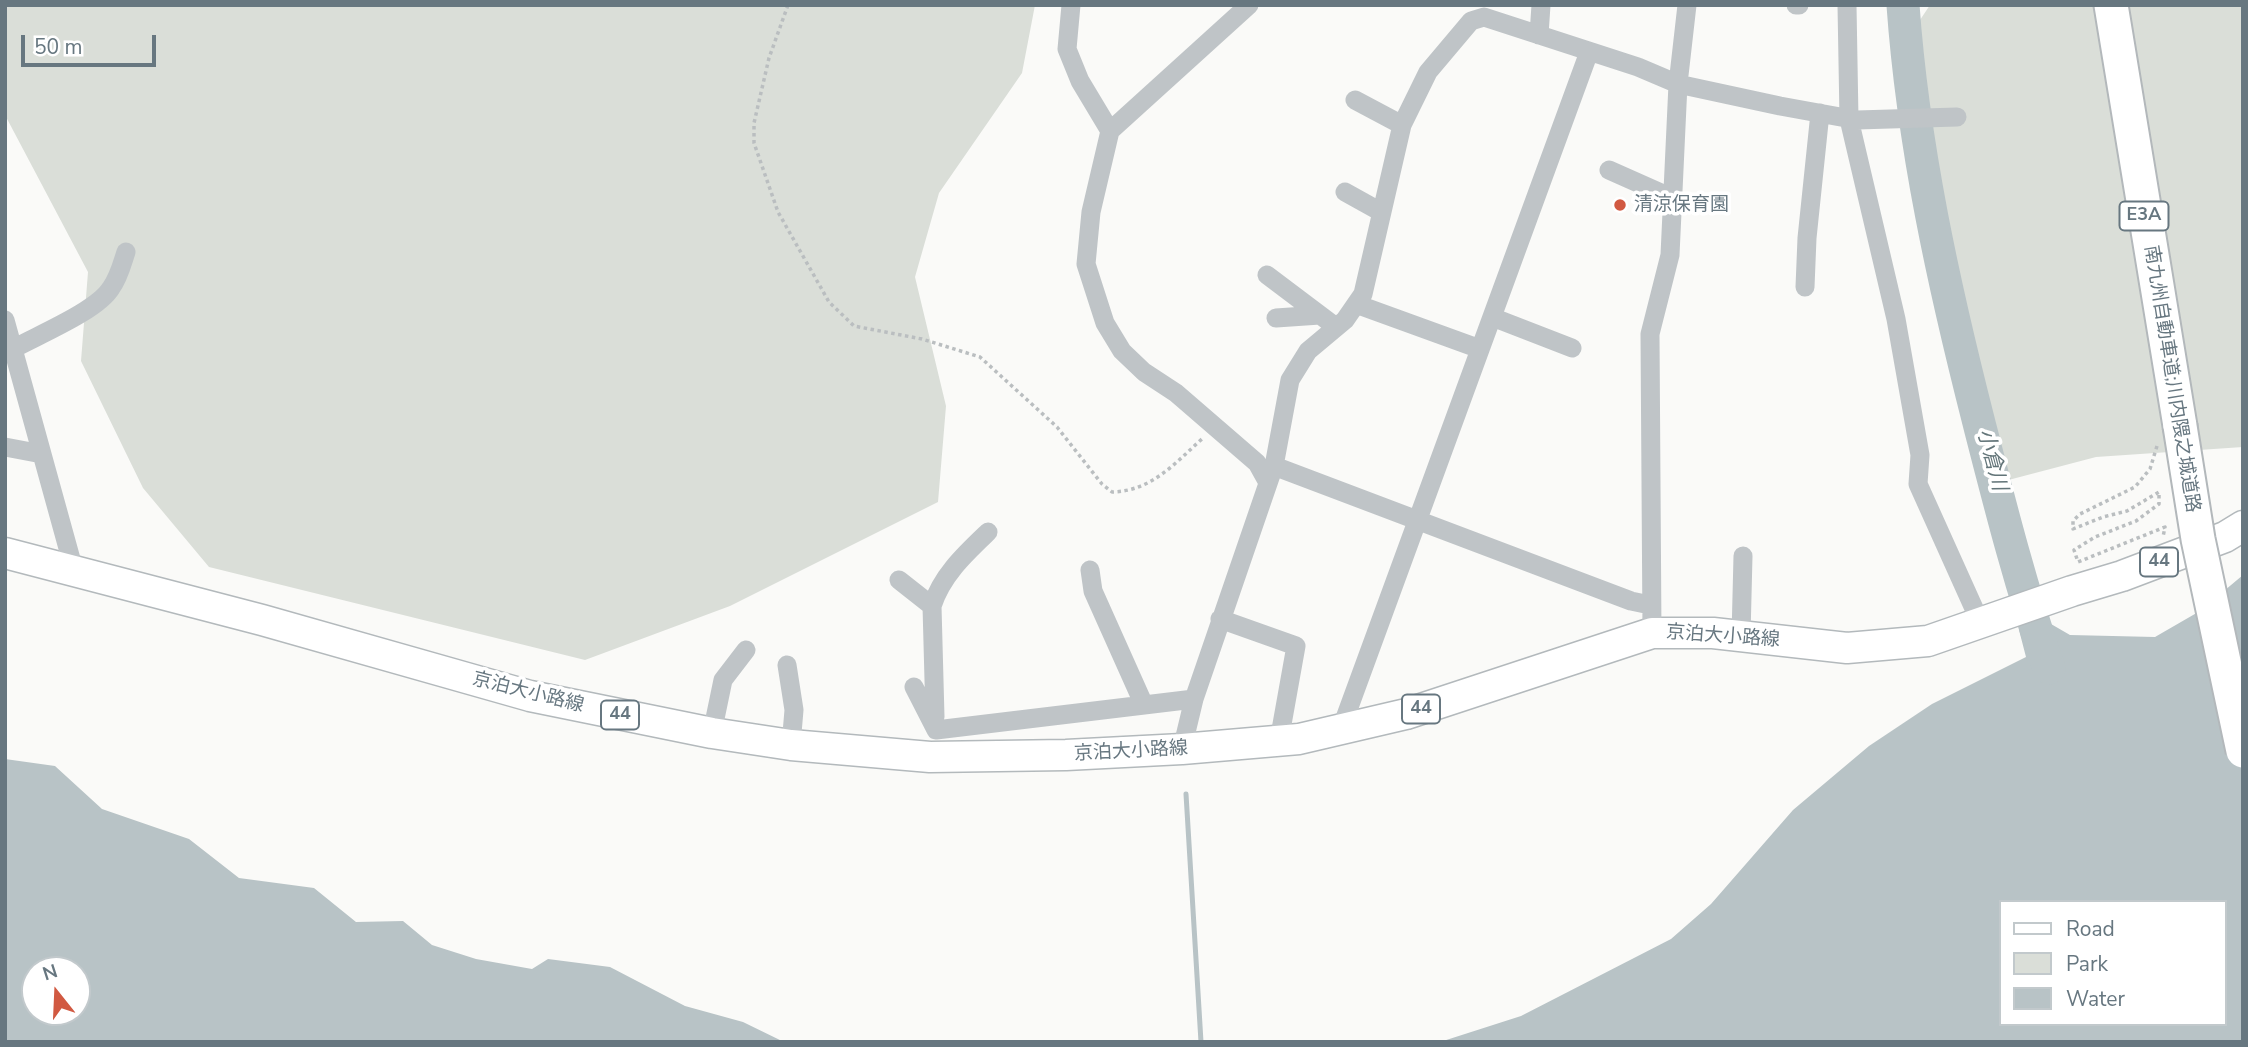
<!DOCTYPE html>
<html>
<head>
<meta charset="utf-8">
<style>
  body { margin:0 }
  #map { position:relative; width:2248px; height:1047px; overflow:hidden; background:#fafaf8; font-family:"Nunito Sans",sans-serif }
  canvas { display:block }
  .frame { position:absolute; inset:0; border:7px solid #677780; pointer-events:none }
  .legend { position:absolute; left:1999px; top:900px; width:228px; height:126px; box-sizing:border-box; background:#fff; border:2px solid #c2c9cc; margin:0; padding:9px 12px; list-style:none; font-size:21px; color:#677780 }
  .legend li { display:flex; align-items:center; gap:14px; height:35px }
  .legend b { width:35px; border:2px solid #c2c9cc }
  .north { position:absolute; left:21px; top:956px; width:70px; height:70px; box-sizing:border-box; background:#fff; border:2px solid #c2c9cc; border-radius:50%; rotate:342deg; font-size:19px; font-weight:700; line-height:28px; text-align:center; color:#677780 }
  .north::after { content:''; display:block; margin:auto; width:24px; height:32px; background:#d15941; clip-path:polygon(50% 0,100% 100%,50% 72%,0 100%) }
  .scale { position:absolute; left:21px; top:35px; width:135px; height:32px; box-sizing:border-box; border:4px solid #677780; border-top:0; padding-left:9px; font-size:21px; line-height:24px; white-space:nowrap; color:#677780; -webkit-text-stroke:5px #fff; paint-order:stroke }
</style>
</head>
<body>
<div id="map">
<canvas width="2248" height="1047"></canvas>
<div class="frame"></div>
<ul class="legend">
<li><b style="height:9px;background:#fff"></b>Road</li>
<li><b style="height:19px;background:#daded8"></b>Park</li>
<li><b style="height:19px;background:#b8c3c6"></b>Water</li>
</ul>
<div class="north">N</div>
<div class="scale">50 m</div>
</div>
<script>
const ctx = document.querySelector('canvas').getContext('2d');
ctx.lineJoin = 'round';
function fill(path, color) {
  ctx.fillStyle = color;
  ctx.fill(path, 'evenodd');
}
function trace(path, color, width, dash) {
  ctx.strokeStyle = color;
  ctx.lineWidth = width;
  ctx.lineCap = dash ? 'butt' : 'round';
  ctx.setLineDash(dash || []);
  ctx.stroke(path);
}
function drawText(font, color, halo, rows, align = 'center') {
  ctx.font = font + ' "Nunito Sans","Noto Sans JP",sans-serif';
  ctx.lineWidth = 7;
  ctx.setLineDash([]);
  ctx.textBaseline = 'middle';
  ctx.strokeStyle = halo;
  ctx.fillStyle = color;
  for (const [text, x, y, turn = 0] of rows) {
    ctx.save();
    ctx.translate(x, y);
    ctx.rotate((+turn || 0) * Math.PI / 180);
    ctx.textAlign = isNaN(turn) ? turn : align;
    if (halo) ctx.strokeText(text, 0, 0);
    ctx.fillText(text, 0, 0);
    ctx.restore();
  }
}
fill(new Path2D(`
  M 5,5 L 1035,5 L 1022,73 L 939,193 L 915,277 L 946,406 L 938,502 L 730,606 L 585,660 L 209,567 L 143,488 L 81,361 L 88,272 L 5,115 Z
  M 1930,5 L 2243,5 L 2243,447 L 2096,457 L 1997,483 L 1902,47 Z`), '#daded8');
fill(new Path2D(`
  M 2243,575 L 2243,1042 L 1440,1042 L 1521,1016 L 1671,939 L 1711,904 L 1793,810 L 1869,746 L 1932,704 L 2026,657 L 2019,630 L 2051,624 L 2070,635 L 2155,637 L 2200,611 ZM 2001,902 L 2225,902 L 2225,1024 L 2001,1024 Z
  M 5,759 L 55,766 L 102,809 L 189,839 L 239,878 L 314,888 L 356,922 L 403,921 L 432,945 L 476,959 L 532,969 L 548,959 L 610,967 L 685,1006 L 743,1022 L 784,1042 L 5,1042 ZM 35,970 L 77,970 L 77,1012 L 35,1012 Z`), '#b8c3c6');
trace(new Path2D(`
  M 1186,794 L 1201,1042`), '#b8c3c6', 5);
trace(new Path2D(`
  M 1903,5 C 1913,146 1944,286 1979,423 C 2000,505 2021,588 2049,668`), '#b8c3c6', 33);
const primary = new Path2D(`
  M 5,553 L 262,620 L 530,696 L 712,733 L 791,745 L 930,757 L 1066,755 L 1182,749 L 1299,739 L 1406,714 L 1652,633 L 1713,633 L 1847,648 L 1928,641 L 2072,591 L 2122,576 L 2225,537 L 2243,526`);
const motorway = new Path2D(`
  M 2111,5 L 2180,426`);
trace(primary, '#b3b9bc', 33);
trace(motorway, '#b3b8bb', 37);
trace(new Path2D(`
  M 788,5 L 769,58 L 754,123 L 754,143 L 778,212 L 829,302 L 854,326 L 922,339 L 980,357 L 1057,427 L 1102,484 L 1112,492 C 1152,491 1175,463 1203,438
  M 2157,446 L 2150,469 L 2135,487 L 2080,514 L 2073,521 L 2073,529 L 2103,517 L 2127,511 L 2159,492 L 2159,504 L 2136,521 L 2095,537 L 2074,550 L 2078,562 L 2165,527 L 2163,537`), '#babec0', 3.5, [3.5, 3.5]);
trace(new Path2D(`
  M 1071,5 L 1067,49 L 1080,81 L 1110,131
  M 1249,5 L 1110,131 L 1091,212 L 1086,264 L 1105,323 L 1122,351 L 1144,372 L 1176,393 L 1257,463 L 1267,481
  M 1796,5 L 1799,5
  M 1847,5 L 1849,119 L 1896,319 L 1920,455 L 1918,484 L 1981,624
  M 1539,35 L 1541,5
  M 1355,100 L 1402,125
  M 1609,170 L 1672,198
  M 1345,192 L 1381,212
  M 1267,275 L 1336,327
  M 1805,287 L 1807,238 L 1820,113
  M 1356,304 L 1480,349
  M 1492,317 L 1572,348
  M 1276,318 L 1320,315
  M 5,320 L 74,570
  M 13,349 C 38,335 97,311 111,288 C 119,277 122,264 126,252
  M 5,447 L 42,454
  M 1274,466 L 1631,601 L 1650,605
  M 1090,570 L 1093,591 L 1144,705
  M 899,580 L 932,606 L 935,717
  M 932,606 C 942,575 965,554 988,532
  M 1220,619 L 1296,646 L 1279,741
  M 1652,633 L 1650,334 L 1670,255 L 1678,84 L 1687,5
  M 1741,636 L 1743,556
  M 787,665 L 794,710 L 791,745
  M 914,687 L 936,730 L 1194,699
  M 1341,729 L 1589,52
  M 712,733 L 723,680 L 746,650
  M 1182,749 L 1194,699 L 1274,466 L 1290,380 L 1308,351 L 1345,320 L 1363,294 L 1402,125 L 1428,72 L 1471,21 L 1484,17 L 1638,67 L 1678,84 L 1780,106 L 1857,120 L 1957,117`), '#bfc4c7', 19);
trace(primary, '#fff', 30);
trace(motorway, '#fff', 33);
const motorwayBridge = new Path2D(`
  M 2180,426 L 2198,539 L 2243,751`);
trace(motorwayBridge, '#b3b8bb', 37, []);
trace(motorwayBridge, '#fff', 33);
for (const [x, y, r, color] of [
  [1620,205,7,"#d15941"]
]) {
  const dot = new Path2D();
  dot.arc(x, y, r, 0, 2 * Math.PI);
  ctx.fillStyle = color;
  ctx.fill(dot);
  trace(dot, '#fff', 2.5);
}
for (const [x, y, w] of [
  [2144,216,49],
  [2159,562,38],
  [1421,709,38],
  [620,715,38]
]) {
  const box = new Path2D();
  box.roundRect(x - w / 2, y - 14.5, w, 29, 5);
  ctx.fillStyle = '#fff';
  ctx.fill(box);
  trace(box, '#677780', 2);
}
drawText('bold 18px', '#677780', null, [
  ["E3A",2144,216],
  ["44",2159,562],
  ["44",1421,709],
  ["44",620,715]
]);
drawText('19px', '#677780', '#fff', [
  ["清涼保育園",1634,205]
], 'left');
drawText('19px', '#677780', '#fff', [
  ["南九州自動車道;川内隈之城道路",2171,379,81],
  ["京泊大小路線",1723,637,4],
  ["京泊大小路線",528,693,14],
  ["京泊大小路線",1131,752,-3]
]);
drawText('italic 21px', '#637579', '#fff', [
  ["小倉川",1991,460,75]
]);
</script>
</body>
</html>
